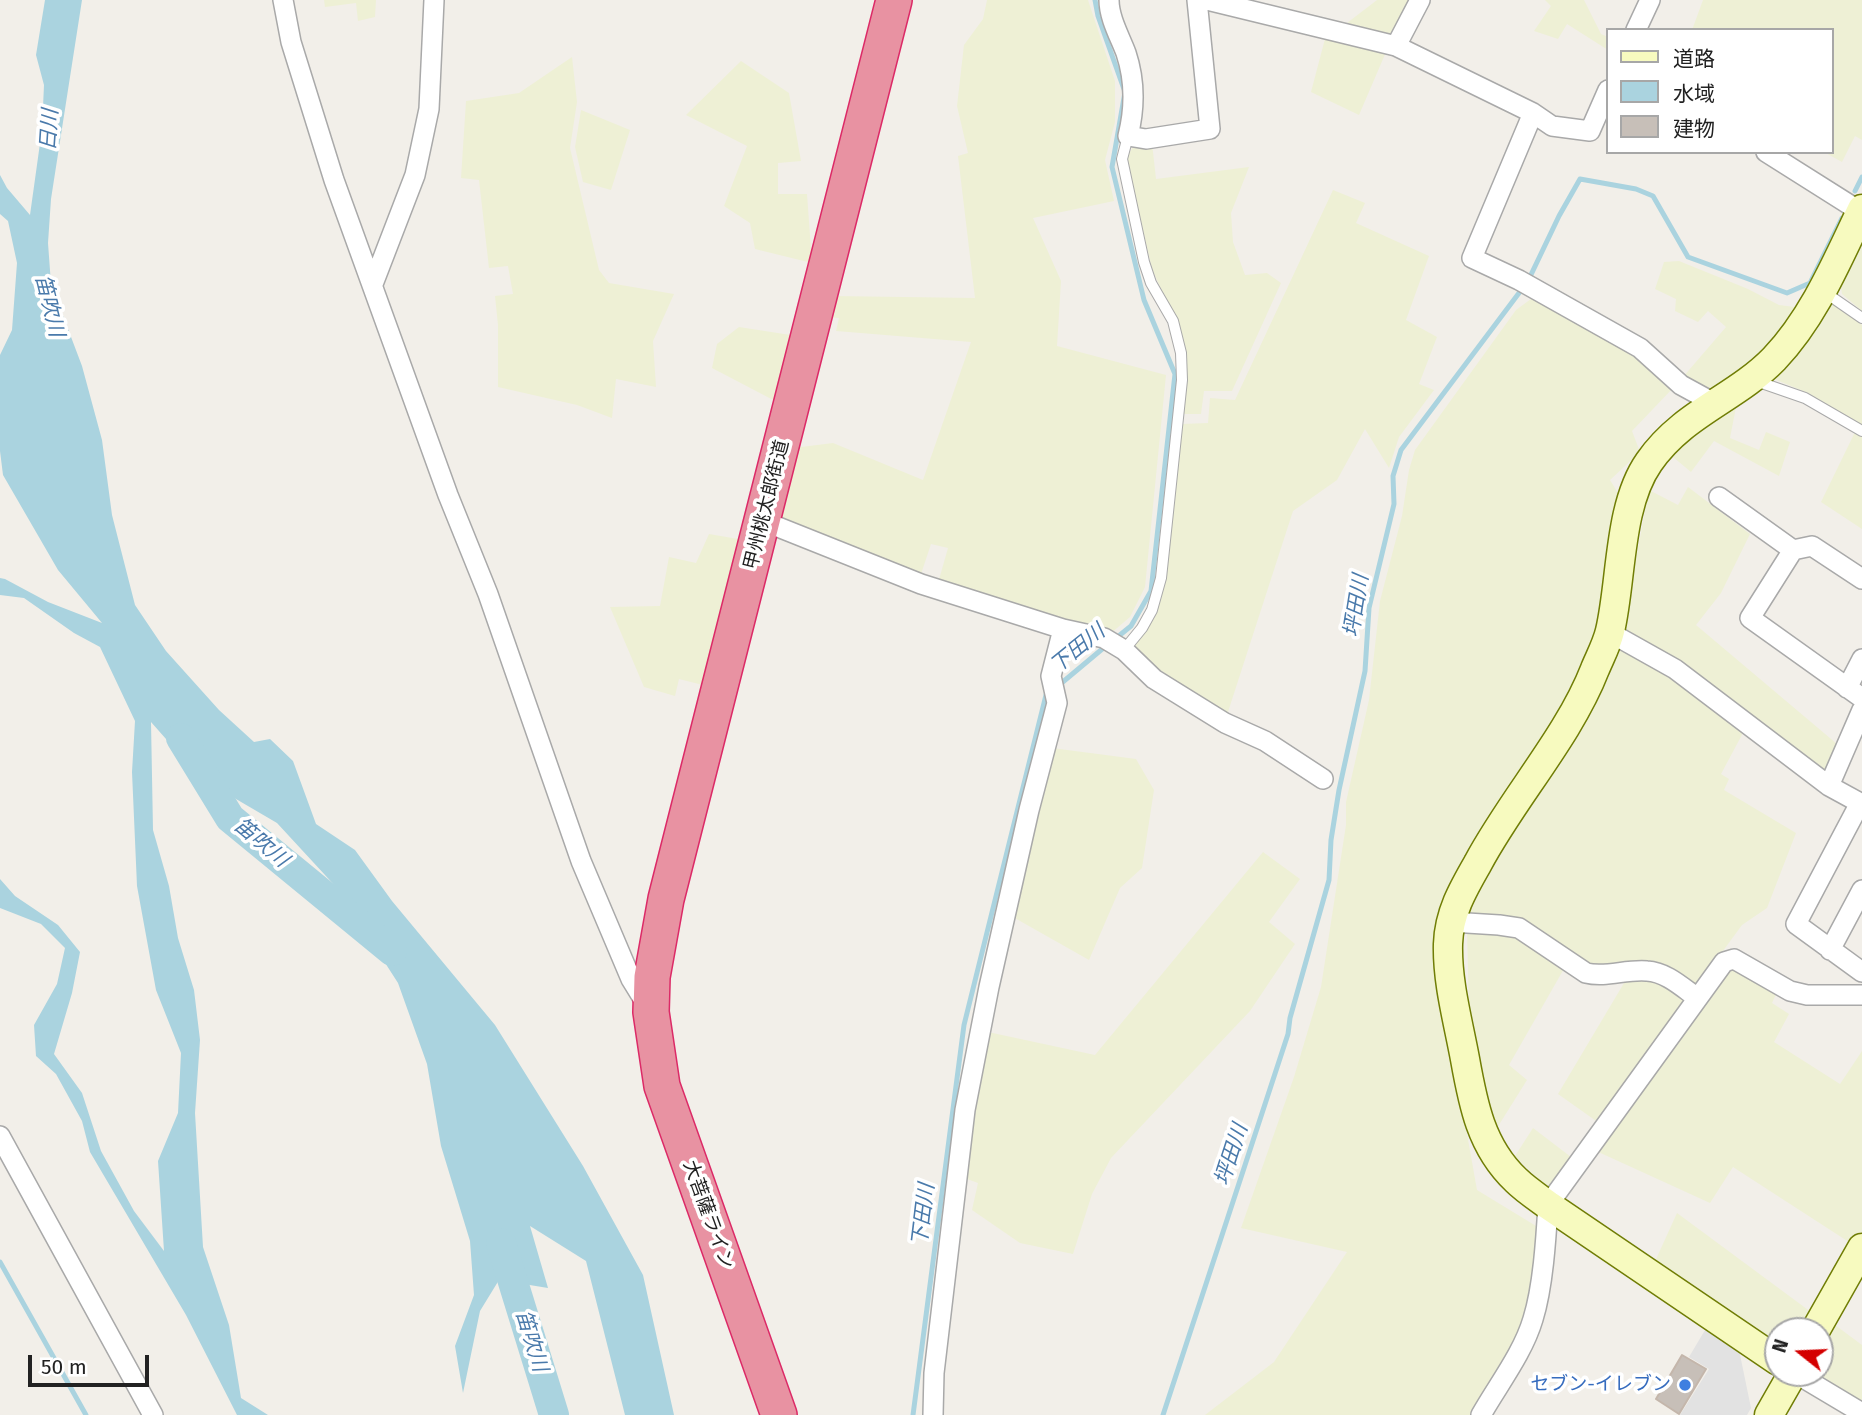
<!DOCTYPE html>
<html>
<head>
<meta charset="utf-8">
<style>
  body { margin:0 }
  #map { position:relative; width:1862px; height:1415px; overflow:hidden; background:#f2efe9; font-family:"Fira Sans","Noto Sans JP",sans-serif }
  canvas { display:block }
  .legend { position:absolute; left:1606px; top:28px; width:228px; height:126px; box-sizing:border-box; background:#fff; border:2px solid #a7a7a7; margin:0; padding:9px 12px; list-style:none; font-size:21px; color:#222 }
  .legend li { display:flex; align-items:center; gap:14px; height:35px }
  .legend b { width:35px; border:2px solid #a7a7a7 }
  .north { position:absolute; left:1764px; top:1317px; width:70px; height:70px; box-sizing:border-box; background:#fff; border:2px solid #a7a7a7; border-radius:50%; rotate:288deg; font-size:19px; font-weight:700; line-height:28px; text-align:center; color:#222 }
  .north::after { content:''; display:block; margin:auto; width:24px; height:32px; background:#d40000; clip-path:polygon(50% 0,100% 100%,50% 72%,0 100%) }
  .scale { position:absolute; left:28px; top:1355px; width:121px; height:32px; box-sizing:border-box; border:4px solid #222; border-top:0; padding-left:9px; font-size:21px; line-height:24px; white-space:nowrap; color:#222; -webkit-text-stroke:5px #fff; paint-order:stroke }
</style>
</head>
<body>
<div id="map">
<canvas width="1862" height="1415"></canvas>
<ul class="legend">
<li><b style="height:9px;background:#f7fabf"></b>道路</li>
<li><b style="height:19px;background:#aad3df"></b>水域</li>
<li><b style="height:19px;background:#c7bfb8"></b>建物</li>
</ul>
<div class="north">N</div>
<div class="scale">50 m</div>
</div>
<script>
const ctx = document.querySelector('canvas').getContext('2d');
ctx.lineJoin = 'round';
function fill(path, color) {
  ctx.fillStyle = color;
  ctx.fill(path, 'evenodd');
}
function trace(path, color, width, dash) {
  ctx.strokeStyle = color;
  ctx.lineWidth = width;
  ctx.lineCap = dash ? 'butt' : 'round';
  ctx.setLineDash(dash || []);
  ctx.stroke(path);
}
function drawText(font, color, halo, rows, align = 'center') {
  ctx.font = font + ' "Fira Sans","Noto Sans JP",sans-serif';
  ctx.lineWidth = 7;
  ctx.setLineDash([]);
  ctx.textBaseline = 'middle';
  ctx.strokeStyle = halo;
  ctx.fillStyle = color;
  for (const [text, x, y, turn = 0] of rows) {
    ctx.save();
    ctx.translate(x, y);
    ctx.rotate((+turn || 0) * Math.PI / 180);
    ctx.textAlign = isNaN(turn) ? turn : align;
    if (halo) ctx.strokeText(text, 0, 0);
    ctx.fillText(text, 0, 0);
    ctx.restore();
  }
}
fill(new Path2D(`
  M 324,0 L 376,0 L 375,17 L 358,21 L 356,3 L 325,7 Z
  M 987,0 L 1088,0 L 1115,81 L 1115,122 L 1105,160 L 1114,201 L 1033,218 L 1061,281 L 1057,346 L 1166,375 L 1145,587 L 1130,617 L 1110,634 L 938,583 L 948,548 L 931,544 L 920,577 L 775,516 L 793,448 L 833,443 L 923,480 L 971,342 L 836,331 L 839,318 L 825,317 L 832,296 L 975,298 L 958,156 L 968,153 L 957,106 L 964,45 L 983,19 Z
  M 1377,0 L 1415,0 L 1390,34 L 1347,23 Z
  M 1545,0 L 1584,0 L 1601,34 L 1608,37 L 1608,50 L 1567,24 L 1558,39 L 1534,31 L 1551,6 Z
  M 1703,0 L 1862,0 L 1862,140 L 1855,136 L 1842,162 L 1824,152 L 1832,152 L 1832,30 L 1692,30 Z
  M 1326,35 L 1386,52 L 1359,115 L 1311,92 Z
  M 572,57 L 577,102 L 570,148 L 599,270 L 609,283 L 674,294 L 653,341 L 656,387 L 616,379 L 612,418 L 577,405 L 498,387 L 498,325 L 495,296 L 513,294 L 508,266 L 489,268 L 479,180 L 461,178 L 466,101 L 519,93 Z
  M 741,61 L 789,93 L 801,161 L 778,163 L 778,194 L 807,194 L 812,263 L 755,249 L 750,223 L 724,206 L 747,146 L 686,115 Z
  M 581,110 L 630,130 L 611,190 L 583,182 L 575,147 Z
  M 1152,143 L 1156,179 L 1249,167 L 1231,213 L 1233,242 L 1245,275 L 1267,273 L 1281,283 L 1232,391 L 1204,391 L 1201,414 L 1184,414 L 1185,357 L 1176,322 L 1152,269 L 1126,158 L 1135,144 Z
  M 1333,190 L 1365,203 L 1356,223 L 1429,256 L 1406,320 L 1437,337 L 1419,384 L 1434,390 L 1399,437 L 1389,468 L 1365,429 L 1337,480 L 1293,511 L 1227,715 L 1157,668 L 1133,647 L 1155,614 L 1182,424 L 1208,423 L 1210,398 L 1235,400 Z
  M 1862,236 L 1862,311 L 1842,294 L 1840,282 Z
  M 1679,261 L 1748,289 L 1779,305 L 1795,307 L 1796,317 L 1772,346 L 1717,391 L 1695,390 L 1683,377 L 1726,327 L 1708,311 L 1698,322 L 1675,311 L 1676,299 L 1655,289 L 1664,262 Z
  M 1535,296 L 1618,341 L 1674,387 L 1632,431 L 1640,452 L 1610,480 L 1618,493 L 1600,622 L 1575,685 L 1449,894 L 1464,1117 L 1477,1190 L 1541,1229 L 1529,1312 L 1514,1344 L 1474,1415 L 1205,1415 L 1274,1362 L 1347,1252 L 1241,1228 L 1294,1077 L 1321,987 L 1346,825 L 1346,802 L 1369,700 L 1380,601 L 1402,516 L 1409,470 L 1415,450 L 1516,310 Z
  M 1832,301 L 1862,325 L 1862,425 L 1808,393 L 1774,379 L 1804,345 Z
  M 739,327 L 797,336 L 779,403 L 712,368 L 717,344 Z
  M 1738,397 L 1730,438 L 1759,450 L 1766,432 L 1790,442 L 1779,476 L 1714,441 L 1691,472 L 1673,457 L 1697,430 Z
  M 1856,430 L 1862,434 L 1862,529 L 1821,502 Z
  M 1688,487 L 1750,534 L 1721,593 L 1696,625 L 1837,744 L 1825,776 L 1622,633 L 1649,490 L 1678,505 Z
  M 709,534 L 744,540 L 707,686 L 679,679 L 675,696 L 644,687 L 610,607 L 660,606 L 669,557 L 696,563 Z
  M 1621,644 L 1664,669 L 1744,731 L 1721,774 L 1729,779 L 1724,790 L 1796,833 L 1767,908 L 1742,925 L 1695,989 L 1591,969 L 1469,916 L 1482,882 L 1603,688 Z
  M 1052,748 L 1136,759 L 1154,790 L 1142,868 L 1120,888 L 1089,960 L 1013,917 Z
  M 1263,852 L 1300,879 L 1269,922 L 1295,944 L 1250,1011 L 1111,1158 L 1092,1194 L 1073,1254 L 1020,1243 L 972,1210 L 978,1183 L 967,1179 L 972,1109 L 988,1032 L 1095,1055 Z
  M 1467,930 L 1514,931 L 1565,967 L 1509,1065 L 1527,1080 L 1497,1128 L 1483,1088 L 1469,1014 Z
  M 1727,967 L 1778,990 L 1772,1003 L 1789,1014 L 1774,1042 L 1840,1084 L 1862,1051 L 1862,1234 L 1855,1246 L 1733,1167 L 1710,1203 L 1594,1150 Z
  M 1627,978 L 1659,978 L 1689,999 L 1599,1123 L 1558,1094 Z
  M 1533,1128 L 1571,1157 L 1548,1189 L 1515,1156 Z
  M 1677,1213 L 1815,1315 L 1806,1331 L 1778,1331 L 1778,1355 L 1652,1268 Z
  M 1831,1322 L 1862,1345 L 1862,1407 L 1811,1373 L 1820,1373 L 1820,1341 Z`), '#eef0d5');
fill(new Path2D(`
  M 1708,1325 L 1738,1345 L 1751,1408 L 1747,1415 L 1680,1415 L 1709,1369 L 1689,1357 Z`), '#e2e2e2');
fill(new Path2D(`
  M 45,0 L 82,0 L 51,199 L 48,243 L 51,284 L 82,366 L 102,440 L 112,515 L 135,605 L 166,651 L 219,710 L 254,742 L 270,739 L 293,761 L 316,824 L 355,850 L 392,901 L 495,1025 L 583,1166 L 643,1275 L 674,1415 L 625,1415 L 586,1261 L 530,1226 L 548,1288 L 499,1280 L 480,1311 L 463,1393 L 455,1346 L 474,1295 L 470,1241 L 441,1146 L 427,1064 L 398,983 L 337,888 L 277,823 L 236,799 L 181,756 L 151,722 L 153,830 L 169,886 L 178,938 L 194,990 L 200,1040 L 195,1113 L 203,1247 L 229,1325 L 241,1398 L 268,1415 L 237,1415 L 186,1315 L 90,1152 L 82,1121 L 56,1074 L 36,1056 L 34,1025 L 57,984 L 65,948 L 41,924 L 0,908 L 0,879 L 15,896 L 58,925 L 80,952 L 72,993 L 54,1054 L 82,1093 L 101,1151 L 134,1211 L 164,1251 L 158,1161 L 178,1113 L 181,1053 L 156,990 L 137,886 L 132,772 L 135,721 L 100,647 L 74,633 L 24,598 L 0,595 L 0,578 L 5,579 L 48,602 L 102,623 L 58,570 L 3,475 L 0,451 L 0,355 L 12,330 L 17,263 L 8,221 L 0,214 L 0,175 L 7,188 L 30,215 L 42,129 L 44,85 L 36,55 Z`), '#aad3df');
trace(new Path2D(`
  M 1095,0 L 1098,16 L 1125,92 L 1112,167 L 1144,300 L 1175,374 L 1151,591 L 1131,626 L 1115,639
  M 1855,191 L 1862,177
  M 1528,281 L 1559,216 L 1580,179 L 1636,189 L 1653,196 L 1688,257 L 1787,293 L 1810,283 L 1842,218
  M 1058,686 L 1107,645
  M 0,1262 L 86,1415
  M 913,1415 L 964,1025 L 1046,695 L 1050,692
  M 1163,1415 L 1288,1034 L 1290,1018 L 1329,880 L 1331,840 L 1339,790 L 1365,671 L 1369,608 L 1394,504 L 1393,476 L 1401,450 L 1522,289`), '#aad3df', 5);
trace(new Path2D(`
  M 181,738 L 230,818 L 392,951
  M 501,1243 L 554,1415`), '#aad3df', 30);
const building = new Path2D(`
  M 1682,1355 L 1706,1369 L 1679,1414 L 1656,1399 Z`);
fill(building, '#c7bfb8');
trace(building, '#c4b6ab', 2);
const lane = new Path2D(`
  M 1823,291 L 1862,318
  M 1756,381 L 1805,398 L 1862,431
  M 1124,650 L 1142,628 L 1152,610 L 1161,578 L 1182,380 L 1181,353 L 1173,321 L 1151,283 L 1144,262 L 1122,159 L 1128,136`);
const street = new Path2D(`
  M 283,0 L 291,42 L 334,180 L 448,495 L 488,594 L 581,861 L 631,979 L 647,1005
  M 1109,0 C 1109,18 1120,37 1126,53 C 1135,80 1135,108 1128,136 L 1146,139 L 1210,129 L 1197,0
  M 1207,0 L 1396,46 L 1533,113 L 1552,126 L 1590,131 L 1608,90
  M 1636,30 L 1650,0
  M 1396,46 L 1420,0
  M 1533,113 L 1472,258 L 1519,280 L 1640,348 L 1681,385 L 1714,403
  M 1766,152 L 1861,212
  M 373,284 L 415,175 L 429,109 L 434,0
  M 1719,497 L 1793,550 L 1812,546 L 1862,579
  M 763,521 L 921,584 L 1063,629 L 1051,676 L 1057,703 L 1029,810 L 989,987 L 965,1110 L 934,1373 L 933,1415
  M 1793,550 L 1750,618 L 1862,698
  M 1063,629 L 1104,638 L 1124,650 L 1154,679 L 1225,723 L 1265,741 L 1323,779
  M 1609,632 L 1675,669 L 1829,786 L 1862,804
  M 1847,688 L 1862,659
  M 1829,786 L 1862,710
  M 1860,803 L 1796,924 L 1862,972
  M 1451,922 L 1499,925 L 1519,928 L 1586,973 C 1606,978 1626,969 1647,971 C 1666,972 1682,987 1696,997
  M 1830,950 L 1862,890
  M 0,1136 L 153,1415
  M 1795,1373 L 1862,1413
  M 1481,1415 C 1498,1385 1523,1353 1533,1319 C 1543,1287 1546,1239 1548,1205 L 1724,962 L 1734,959 L 1790,991 L 1807,995 L 1862,995`);
const secondary = new Path2D(`
  M 1815,1331 L 1862,1248
  M 1778,1361 L 1548,1205 C 1537,1197 1525,1189 1516,1180 C 1481,1147 1473,1104 1465,1059 C 1458,1021 1447,982 1448,944 C 1449,913 1463,889 1478,863 C 1512,799 1569,736 1595,669 C 1600,657 1607,644 1610,631 C 1622,580 1618,506 1649,462 C 1683,413 1735,399 1774,359 C 1814,317 1837,261 1862,209
  M 1769,1415 L 1793,1373`);
const highway = new Path2D(`
  M 779,1415 L 662,1086 L 651,1012 L 652,977 L 666,899 L 894,0`);
trace(lane, '#a9a9a9', 12);
trace(street, '#a9a9a9', 22);
trace(secondary, '#707d05', 31);
trace(highway, '#dc2a67', 38);
trace(lane, '#fff', 10);
trace(street, '#fff', 19);
trace(secondary, '#f7fabf', 28);
trace(highway, '#e892a2', 35);
for (const [x, y, r, color] of [
  [1685,1385,7,"#3f7fe0"]
]) {
  const dot = new Path2D();
  dot.arc(x, y, r, 0, 2 * Math.PI);
  ctx.fillStyle = color;
  ctx.fill(dot);
  trace(dot, '#fff', 2.5);
}
drawText('19px', '#222', '#fff', [
  ["甲州桃太郎街道",767,505,-76],
  ["大菩薩ライン",708,1215,70]
]);
drawText('19px', '#366cbe', '#fff', [
  ["セブン-イレブン",1671,1385]
], 'right');
drawText('italic 21px', '#4a7aab', '#fff', [
  ["日川",50,130,-86],
  ["笛吹川",49,306,76],
  ["坪田川",1357,606,-81],
  ["下田川",1078,649,-39],
  ["笛吹川",261,843,40],
  ["坪田川",1232,1155,-72],
  ["下田川",924,1215,-83],
  ["笛吹川",531,1341,73]
]);
</script>
</body>
</html>
